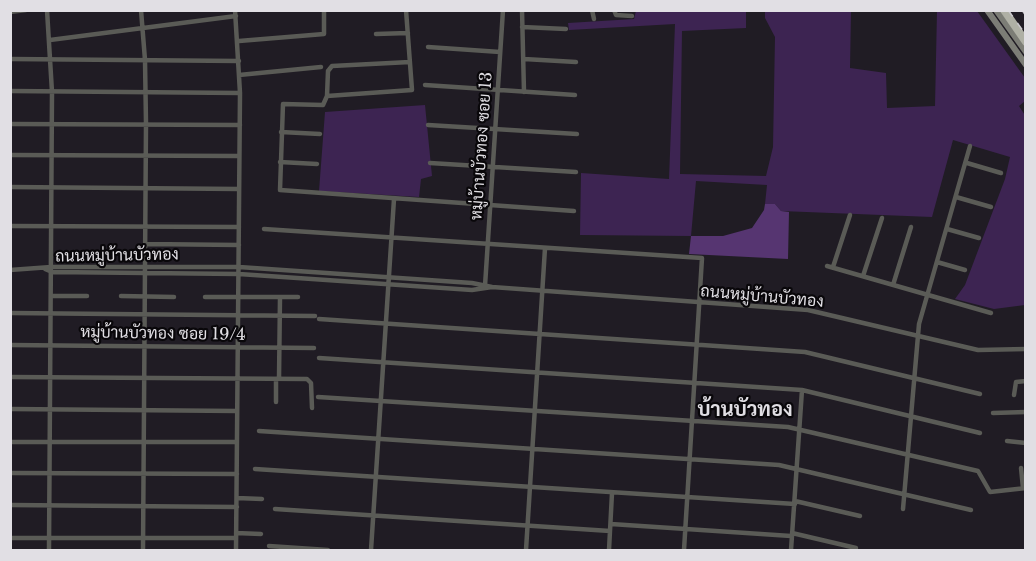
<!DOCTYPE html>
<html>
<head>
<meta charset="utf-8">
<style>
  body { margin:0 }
  #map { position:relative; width:1036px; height:561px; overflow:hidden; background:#201c24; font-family:"Libre Baskerville",serif }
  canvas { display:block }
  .frame { position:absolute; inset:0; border:12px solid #e1dfe4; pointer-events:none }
</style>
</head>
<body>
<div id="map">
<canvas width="1036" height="561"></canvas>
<div class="frame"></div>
</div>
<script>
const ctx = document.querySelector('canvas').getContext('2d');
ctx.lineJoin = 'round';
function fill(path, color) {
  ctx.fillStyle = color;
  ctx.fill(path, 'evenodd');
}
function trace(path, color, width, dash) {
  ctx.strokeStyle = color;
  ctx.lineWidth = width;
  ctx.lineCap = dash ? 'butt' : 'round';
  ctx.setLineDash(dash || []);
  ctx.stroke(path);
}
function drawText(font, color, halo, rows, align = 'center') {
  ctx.font = font + ' "Libre Baskerville",Sarabun,serif';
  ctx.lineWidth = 4.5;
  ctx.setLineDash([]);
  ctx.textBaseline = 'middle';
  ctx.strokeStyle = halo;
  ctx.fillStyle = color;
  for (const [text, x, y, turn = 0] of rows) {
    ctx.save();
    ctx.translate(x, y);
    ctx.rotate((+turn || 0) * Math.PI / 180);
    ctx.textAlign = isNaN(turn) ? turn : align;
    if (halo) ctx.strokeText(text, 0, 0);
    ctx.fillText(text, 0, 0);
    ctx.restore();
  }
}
fill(new Path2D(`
  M 636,11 L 746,11 L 746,28 L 682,31 L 680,174 L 766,176 L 773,147 L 775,37 L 765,18 L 765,11 L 851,11 L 850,68 L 886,73 L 887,108 L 935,106 L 937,11 L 977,11 L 1025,78 L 1025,101 L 1019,106 L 1026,117 L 1025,305 L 994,309 L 955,299 L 965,285 L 1005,179 L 1010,157 L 953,140 L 932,217 L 781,211 L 775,204 L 765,204 L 767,185 L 696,181 L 691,236 L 580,235 L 581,173 L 669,179 L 675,24 L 569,30 L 568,23 L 634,19 Z
  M 425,105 L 432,176 L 421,179 L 419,197 L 319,191 L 325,112 Z`), '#3d2452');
fill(new Path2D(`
  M 765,204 L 775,204 L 781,211 L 789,212 L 788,259 L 689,254 L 691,236 L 723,236 L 752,228 L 764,210 Z`), '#563571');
trace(new Path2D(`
  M 47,10 L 52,92 L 49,550
  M 141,10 L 145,60 L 146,124 L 143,550
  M 235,10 L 240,93 L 236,550
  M 406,10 L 412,90 L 327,96 L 323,105 L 283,104 L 280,190 L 574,211
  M 522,10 L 524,92
  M 592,10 L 594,19
  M 614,10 L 616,15 L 632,16
  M 10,12 L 26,10
  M 522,27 L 566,29
  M 376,34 L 408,33
  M 50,40 L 236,16
  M 239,41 L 324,34 L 324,10
  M 428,47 L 500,52
  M 10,59 L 239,61
  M 524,59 L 576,62
  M 239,75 L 321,67
  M 425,85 L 575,95
  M 10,91 L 240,93
  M 327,96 L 328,71 L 332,66 L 410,62
  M 10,124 L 240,125
  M 428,125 L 577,134
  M 281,132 L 320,134
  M 10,155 L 239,156
  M 280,162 L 317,164
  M 430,163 L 576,172
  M 967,163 L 1001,173
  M 10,187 L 239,189
  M 956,197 L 991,207
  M 10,226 L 239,227
  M 264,229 L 702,258 L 684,550
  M 947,229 L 979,238
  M 145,244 L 239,245
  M 937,262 L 965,270
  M 827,266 L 991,313
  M 833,267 L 850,215
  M 45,269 L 52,272 L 239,274 L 472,290 L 492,287 L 808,310 L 978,350 L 1026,349
  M 10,270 L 51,267 L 239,267 L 472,283 L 492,287
  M 863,276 L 882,218
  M 893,285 L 911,227
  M 485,286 L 503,10
  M 52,296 L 87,296
  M 121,296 L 174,297
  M 205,297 L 298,297
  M 10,313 L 315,316
  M 319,319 L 805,352 L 980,394
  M 10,345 L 314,348
  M 319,358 L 802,390 L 980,433
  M 10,377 L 307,379 L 311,383 L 312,408
  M 276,379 L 276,402
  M 279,379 L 280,297
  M 1014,395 L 1016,382 L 1026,381
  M 318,397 L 788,427 L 978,471 L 990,492 L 1026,488
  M 10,409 L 237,411
  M 993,413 L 1026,412
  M 259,431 L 779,465 L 971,510
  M 1007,441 L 1026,443
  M 10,442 L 237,442
  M 1021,468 L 1023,488
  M 255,469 L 795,504
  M 10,473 L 237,474
  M 237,498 L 262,499
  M 795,501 L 860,516
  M 10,505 L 237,507
  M 275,509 L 610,531
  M 903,509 L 919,324 L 970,146
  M 611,524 L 791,536
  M 236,533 L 261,534
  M 792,533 L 856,548
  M 10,538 L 236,538
  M 269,546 L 328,550
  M 371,550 L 394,199
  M 526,550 L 545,248
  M 609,550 L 612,493
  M 791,550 L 802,390`), '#5a5b56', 4.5);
trace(new Path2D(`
  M 987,10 L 1026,65
  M 996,10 L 1026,52`), '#7c7d76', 6);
trace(new Path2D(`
  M 1004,10 L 1026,42`), '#afb0a5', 8);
trace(new Path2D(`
  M 1008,10 L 1026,35
  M 1022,10 L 1026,16`), '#c9c7cc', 1.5, [8, 8]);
drawText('16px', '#e1dfe4', '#09070a', [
  ["หมู่บ้านบัวทอง ซอย 13",482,146,-86],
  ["ถนนหมู่บ้านบัวทอง",117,256,-1],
  ["ถนนหมู่บ้านบัวทอง",762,297,5],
  ["หมู่บ้านบัวทอง ซอย 19/4",163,334,1]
]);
drawText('bold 20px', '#e1dfe4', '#09070a', [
  ["บ้านบัวทอง",745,410]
]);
</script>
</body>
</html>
